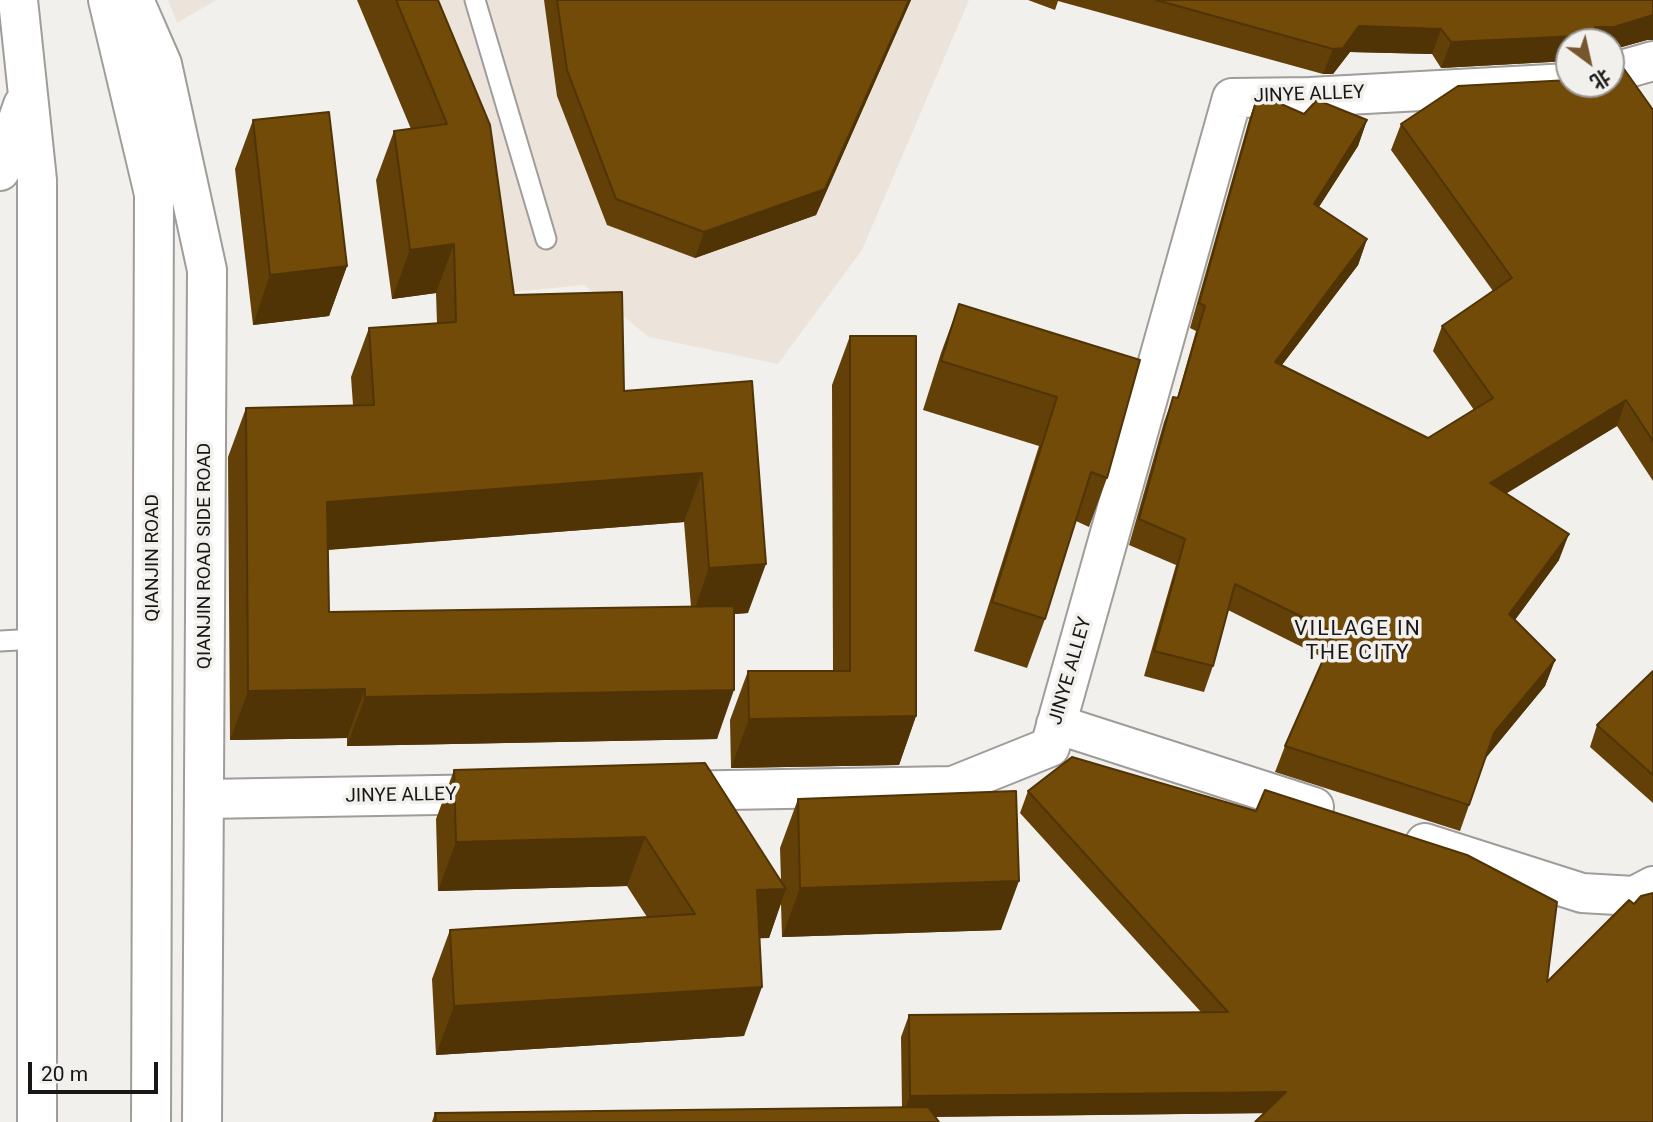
<!DOCTYPE html>
<html>
<head>
<meta charset="utf-8">
<style>
  body { margin:0 }
  #map { position:relative; width:1653px; height:1122px; overflow:hidden; background:#f2f0ed; font-family:Roboto,"Noto Sans SC",sans-serif }
  canvas { display:block }
  .north { position:absolute; left:1555px; top:28px; width:70px; height:70px; box-sizing:border-box; background:#f2f0ed; border:2px solid #9b9997; border-radius:50%; rotate:147deg; font-size:19px; font-weight:700; line-height:28px; text-align:center; color:#181716 }
  .north::after { content:''; display:block; margin:auto; width:24px; height:32px; background:#76562c; clip-path:polygon(50% 0,100% 100%,50% 72%,0 100%) }
  .scale { position:absolute; left:28px; top:1062px; width:130px; height:32px; box-sizing:border-box; border:4px solid #181716; border-top:0; padding-left:9px; font-size:21px; line-height:24px; white-space:nowrap; color:#181716; -webkit-text-stroke:5px #f2f0ed; paint-order:stroke }
</style>
</head>
<body>
<div id="map">
<canvas width="1653" height="1122"></canvas>
<div class="north">北</div>
<div class="scale">20 m</div>
</div>
<script>
const ctx = document.querySelector('canvas').getContext('2d');
ctx.lineJoin = 'round';
function fill(path, color) {
  ctx.fillStyle = color;
  ctx.fill(path, 'evenodd');
}
function trace(path, color, width, dash) {
  ctx.strokeStyle = color;
  ctx.lineWidth = width;
  ctx.lineCap = dash ? 'butt' : 'round';
  ctx.setLineDash(dash || []);
  ctx.stroke(path);
}
function drawText(font, color, halo, rows, align = 'center') {
  ctx.font = font + ' Roboto,sans-serif';
  ctx.lineWidth = 7;
  ctx.setLineDash([]);
  ctx.textBaseline = 'middle';
  ctx.strokeStyle = halo;
  ctx.fillStyle = color;
  for (const [text, x, y, turn = 0] of rows) {
    ctx.save();
    ctx.translate(x, y);
    ctx.rotate((+turn || 0) * Math.PI / 180);
    ctx.textAlign = isNaN(turn) ? turn : align;
    if (halo) ctx.strokeText(text, 0, 0);
    ctx.fillText(text, 0, 0);
    ctx.restore();
  }
}
fill(new Path2D(`
  M 168,0 L 216,0 L 177,23 Z
  M 423,0 L 969,0 L 862,250 L 778,364 L 649,337 L 584,285 L 513,292 Z`), '#ece4db');
const lane = new Path2D(`
  M 475,0 L 546,239
  M 0,641 L 36,639`);
const street = new Path2D(`
  M 1611,73 L 1653,61
  M 1056,724 L 1314,807
  M 671,791 L 953,786 L 1050,747 L 1232,98 L 1310,97 L 1569,83
  M 204,799 L 495,794
  M 1425,843 L 1582,893 L 1634,896 L 1653,886`);
const secondary = new Path2D(`
  M 18,0 L 37,180 L 37,1122
  M 108,0 L 154,194 L 151,1122
  M 134,0 L 162,64 L 207,270 L 202,1122
  M 0,171 L 23,105`);
trace(lane, '#9f9c99', 23);
trace(street, '#9f9c99', 42);
trace(secondary, '#9f9c99', 42);
trace(lane, '#fff', 19);
trace(street, '#fff', 38);
trace(secondary, '#fff', 38);
fill(new Path2D(`
  M 357,0 L 438,0 L 514,295 L 624,391 L 752,381 L 748,613 L 734,614 L 717,739 L 347,746 L 347,738 L 230,740 L 228,457 L 246,408 L 353,405 L 351,377 L 369,328 L 437,323 L 436,293 L 392,299 L 376,180 L 394,131 L 411,129 ZM 684,522 L 691,607 L 329,612 L 328,550 Z
  M 544,0 L 911,0 L 816,215 L 695,258 L 607,225 L 557,96 Z
  M 1028,0 L 1653,0 L 1653,40 L 1647,40 L 1611,50 L 1611,42 L 1569,42 L 1569,61 L 1441,68 L 1432,54 L 1350,52 L 1333,74 L 1323,74 L 1058,1 L 1055,10 Z
  M 1258,94 L 1304,114 L 1367,120 L 1358,146 L 1319,207 L 1367,239 L 1358,265 L 1282,365 L 1428,438 L 1474,410 L 1433,351 L 1442,326 L 1493,291 L 1391,150 L 1401,124 L 1653,110 L 1653,481 L 1617,426 L 1506,493 L 1559,560 L 1515,620 L 1555,660 L 1545,686 L 1486,757 L 1460,831 L 1275,772 L 1285,746 L 1324,658 L 1228,610 L 1213,666 L 1204,692 L 1144,676 L 1176,565 L 1129,545 L 1164,422 L 1173,397 L 1177,398 L 1196,331 L 1190,328 L 1249,120 Z
  M 253,120 L 347,266 L 329,316 L 253,325 L 235,169 Z
  M 959,304 L 1140,360 L 1107,478 L 1089,527 L 1076,521 L 1045,619 L 1027,668 L 974,651 L 1039,446 L 923,410 L 941,353 Z
  M 850,336 L 916,716 L 899,765 L 731,768 L 730,720 L 748,671 L 833,671 L 832,385 Z
  M 1653,671 L 1653,803 L 1590,747 L 1597,725 Z
  M 454,770 L 781,880 L 780,848 L 798,799 L 1001,930 L 782,937 L 781,903 L 769,938 L 760,938 L 744,1036 L 436,1055 L 432,979 L 450,930 L 647,917 L 627,886 L 438,891 L 436,819 Z
  M 1028,791 L 1547,982 L 1264,1113 L 935,1117 L 939,1122 L 432,1122 L 435,1113 L 902,1107 L 901,1037 L 909,1015 L 1201,1012 L 1020,813 Z`), '#624008');
fill(new Path2D(`
  M 909,0 L 911,0 L 816,215 L 695,258 L 704,232 Z
  M 1653,15 L 1653,40 L 1647,40 L 1611,50 L 1611,42 L 1593,42 L 1595,27 Z
  M 1359,26 L 1441,29 L 1432,54 L 1350,52 L 1333,74 L 1323,74 L 1333,49 Z
  M 1577,36 L 1575,42 L 1569,42 L 1569,58 L 1568,61 L 1441,68 L 1451,42 Z
  M 1367,120 L 1358,146 L 1304,230 L 1314,204 Z
  M 1367,239 L 1358,265 L 1265,387 L 1275,362 Z
  M 454,244 L 436,293 L 392,299 L 410,250 Z
  M 347,266 L 329,316 L 253,325 L 270,275 Z
  M 1626,400 L 1617,426 L 1481,509 L 1490,483 Z
  M 702,473 L 684,522 L 310,551 L 327,502 Z
  M 1569,534 L 1559,560 L 1500,640 L 1509,614 Z
  M 766,564 L 748,613 L 692,617 L 709,568 Z
  M 1555,660 L 1545,686 L 1485,759 L 1494,733 Z
  M 365,689 L 347,738 L 230,740 L 248,691 Z
  M 734,690 L 717,739 L 347,746 L 365,697 Z
  M 916,716 L 899,765 L 731,768 L 749,719 Z
  M 645,837 L 627,886 L 438,891 L 456,842 Z
  M 1019,881 L 1001,930 L 782,937 L 800,888 Z
  M 786,889 L 769,938 L 739,939 L 757,890 Z
  M 762,987 L 744,1036 L 436,1055 L 454,1006 Z
  M 1286,1092 L 1278,1113 L 902,1117 L 910,1096 Z`), '#503406');
const building = new Path2D(`
  M 396,0 L 438,0 L 490,125 L 514,295 L 622,292 L 624,391 L 752,381 L 766,564 L 709,568 L 702,473 L 327,502 L 329,612 L 734,606 L 734,690 L 365,697 L 365,689 L 248,691 L 246,408 L 374,405 L 369,328 L 456,322 L 454,244 L 410,250 L 394,131 L 447,124 Z
  M 557,0 L 909,0 L 825,189 L 704,232 L 616,199 L 567,70 Z
  M 1156,0 L 1653,0 L 1653,15 L 1614,27 L 1595,27 L 1602,37 L 1599,42 L 1593,42 L 1588,38 L 1577,36 L 1451,42 L 1441,29 L 1359,26 L 1343,48 L 1333,49 Z
  M 1611,66 L 1614,68 L 1624,69 L 1653,110 L 1653,441 L 1626,400 L 1490,483 L 1569,534 L 1509,614 L 1555,660 L 1494,733 L 1469,805 L 1285,746 L 1335,633 L 1235,584 L 1213,666 L 1154,651 L 1185,539 L 1139,519 L 1173,397 L 1178,398 L 1205,306 L 1199,303 L 1258,94 L 1304,114 L 1317,100 L 1367,120 L 1314,204 L 1367,239 L 1275,362 L 1428,438 L 1493,398 L 1442,326 L 1512,278 L 1401,124 L 1458,86 L 1569,80 L 1569,84 L 1611,84 Z
  M 329,112 L 347,266 L 270,275 L 253,120 Z
  M 959,304 L 1140,360 L 1107,478 L 1091,472 L 1045,619 L 992,602 L 1057,397 L 941,361 Z
  M 850,336 L 916,336 L 916,716 L 749,719 L 748,671 L 850,671 Z
  M 1653,671 L 1653,775 L 1597,725 Z
  M 1072,757 L 1256,811 L 1265,790 L 1467,855 L 1557,902 L 1547,982 L 1629,900 L 1634,904 L 1641,896 L 1653,893 L 1653,1122 L 1255,1122 L 1286,1092 L 910,1096 L 909,1015 L 1228,1012 L 1028,791 Z
  M 705,763 L 786,889 L 757,890 L 762,987 L 454,1006 L 450,930 L 695,914 L 645,837 L 456,842 L 454,770 Z
  M 1016,791 L 1019,881 L 800,888 L 798,799 Z
  M 928,1107 L 939,1122 L 436,1122 L 435,1113 Z`);
fill(building, '#724b09');
trace(building, '#503406', 2);
drawText('19px', '#181716', '#f2f0ed', [
  ["JINYE ALLEY",1309,95,-2],
  ["QIANJIN ROAD SIDE ROAD",205,556,-90],
  ["QIANJIN ROAD",153,558,-90],
  ["JINYE ALLEY",1071,671,-74],
  ["JINYE ALLEY",401,796,-1]
]);
ctx.letterSpacing = '2px';
drawText('21px', '#181716', '#f2f0ed', [
  ["VILLAGE IN",1358,630],
  ["THE CITY",1358,654]
]);
ctx.letterSpacing = '0px';
</script>
</body>
</html>
